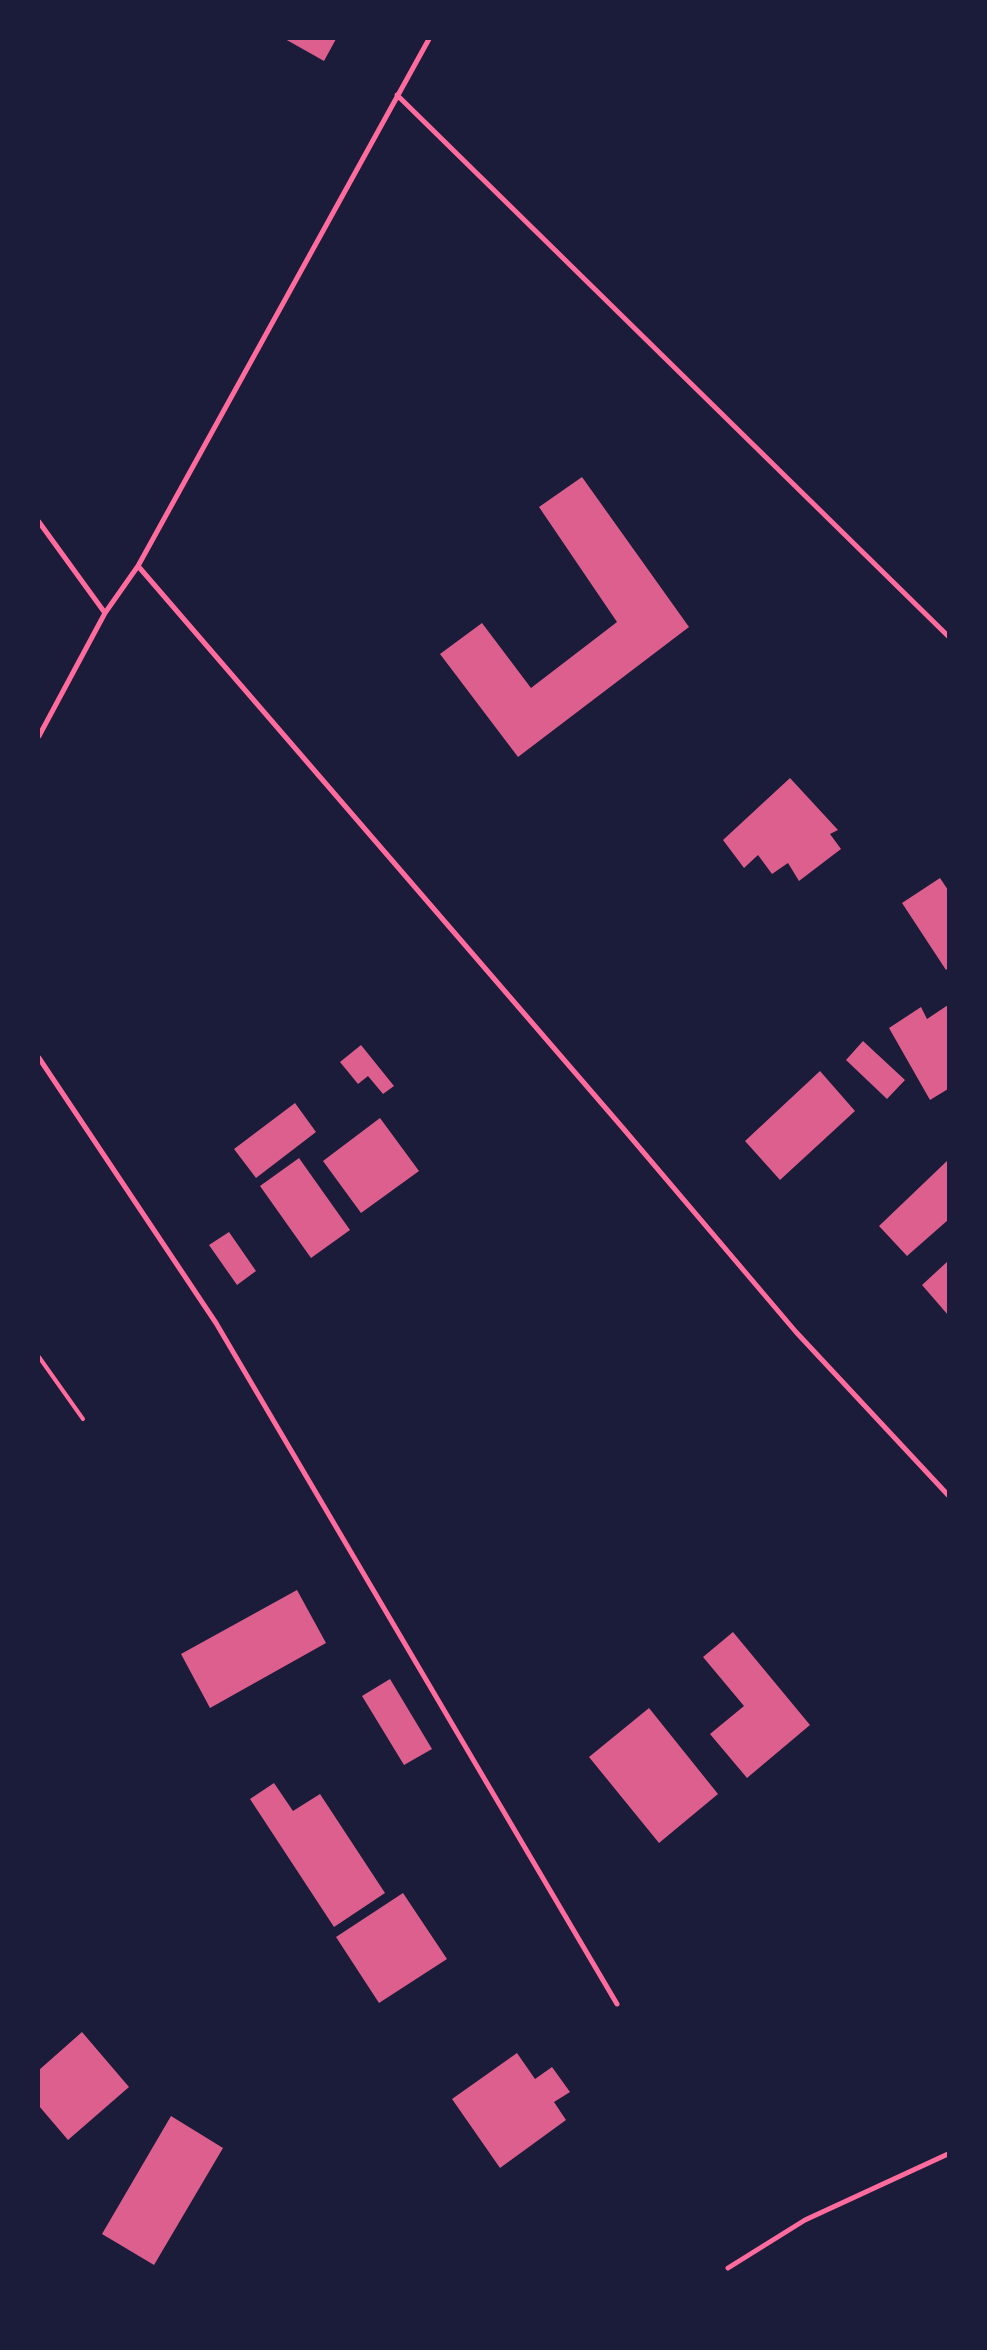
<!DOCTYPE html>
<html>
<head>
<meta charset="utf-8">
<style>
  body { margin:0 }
  #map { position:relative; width:987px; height:2350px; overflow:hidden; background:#1b1b3a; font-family:Lato,sans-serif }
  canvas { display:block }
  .frame { position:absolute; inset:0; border:40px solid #1b1b3a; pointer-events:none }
</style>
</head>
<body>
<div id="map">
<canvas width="987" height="2350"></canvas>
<div class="frame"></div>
</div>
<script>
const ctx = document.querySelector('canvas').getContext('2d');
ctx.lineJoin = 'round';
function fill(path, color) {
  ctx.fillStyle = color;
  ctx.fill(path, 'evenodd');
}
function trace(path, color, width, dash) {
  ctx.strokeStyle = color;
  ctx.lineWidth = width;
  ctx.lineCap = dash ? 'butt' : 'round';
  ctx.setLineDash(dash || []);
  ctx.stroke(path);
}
fill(new Path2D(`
  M 285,39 L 336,39 L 324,61 Z
  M 582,477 L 689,627 L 518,757 L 440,654 L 482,623 L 531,688 L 617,622 L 539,507 Z
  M 790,778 L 838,830 L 830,834 L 841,849 L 799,881 L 788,863 L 772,874 L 758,855 L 744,868 L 723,840 Z
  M 940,878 L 948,890 L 948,968 L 946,970 L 902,903 Z
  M 948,1005 L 948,1089 L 930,1100 L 889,1028 L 921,1007 L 927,1019 Z
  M 863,1041 L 905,1080 L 887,1099 L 846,1060 Z
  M 361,1045 L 394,1086 L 383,1094 L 368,1076 L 358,1084 L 340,1062 Z
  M 820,1071 L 855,1111 L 780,1180 L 745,1141 Z
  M 295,1103 L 316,1132 L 256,1178 L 234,1149 Z
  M 380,1118 L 419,1171 L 361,1213 L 323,1161 Z
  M 299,1158 L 350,1230 L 311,1258 L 260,1186 Z
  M 948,1160 L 948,1220 L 907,1256 L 879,1226 Z
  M 229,1232 L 256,1271 L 237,1285 L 209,1245 Z
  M 948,1261 L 948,1315 L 922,1285 Z
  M 297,1590 L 326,1643 L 210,1708 L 181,1654 Z
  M 733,1632 L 810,1725 L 747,1778 L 710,1734 L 744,1706 L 703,1657 Z
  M 390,1679 L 432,1749 L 404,1765 L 362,1696 Z
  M 649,1708 L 718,1794 L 659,1843 L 589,1757 Z
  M 274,1783 L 293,1811 L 320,1794 L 385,1893 L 334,1927 L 250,1799 Z
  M 403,1893 L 447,1959 L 379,2003 L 336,1937 Z
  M 82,2032 L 129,2087 L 68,2140 L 39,2106 L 39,2070 Z
  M 517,2053 L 535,2079 L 552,2067 L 570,2092 L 554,2102 L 566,2120 L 500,2168 L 452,2099 Z
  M 171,2116 L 223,2148 L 154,2265 L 102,2234 Z`), '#dd5f8e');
trace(new Path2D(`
  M 39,1357 L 83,1419`), '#ff6b9d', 4);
trace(new Path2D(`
  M 397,95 L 948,636
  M 39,522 L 105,613
  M 138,566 L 622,1127 L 796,1332 L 948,1495
  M 39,736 L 105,613 L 138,566 L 429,39
  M 39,1058 L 216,1323 L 617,2004
  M 728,2268 L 805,2220 L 948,2154`), '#ff6b9d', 5);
</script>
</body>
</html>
